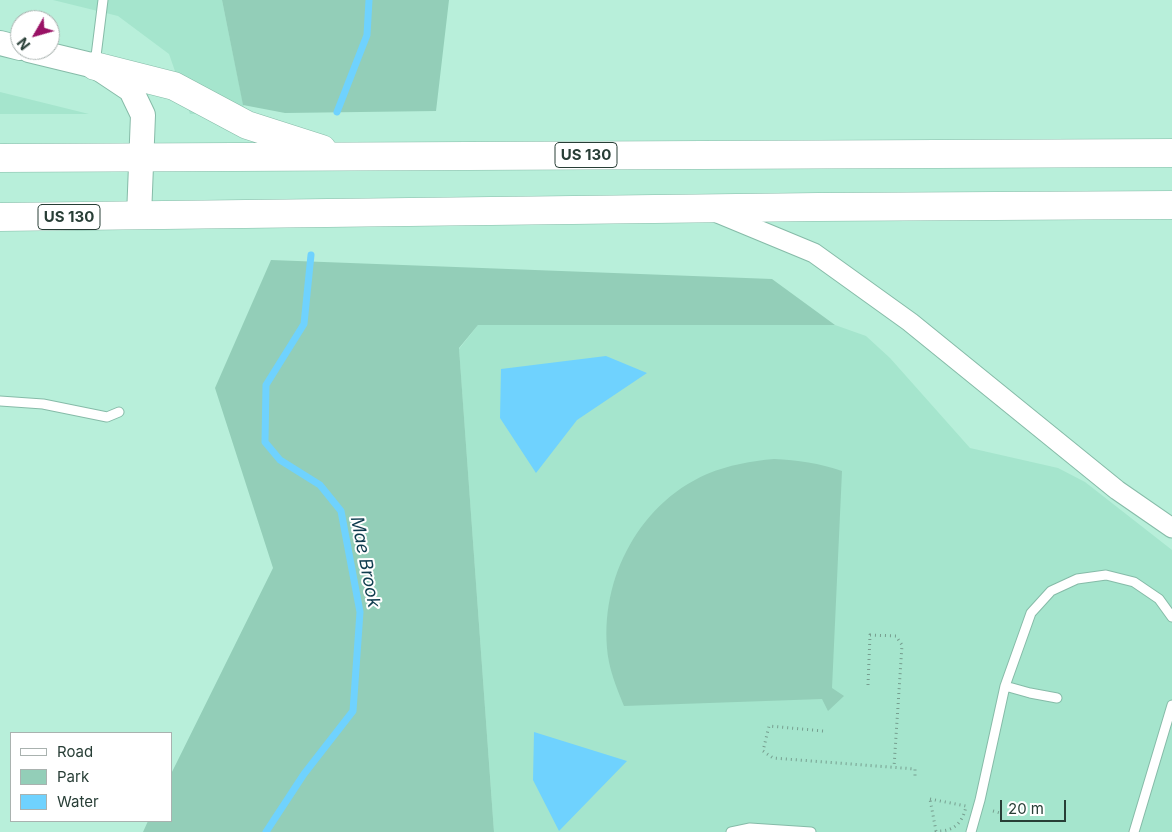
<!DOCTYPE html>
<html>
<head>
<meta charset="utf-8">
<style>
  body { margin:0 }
  #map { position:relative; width:1172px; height:832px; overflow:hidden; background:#b8efda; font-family:Inter,sans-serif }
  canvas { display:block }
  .legend { position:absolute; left:10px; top:732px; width:162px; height:90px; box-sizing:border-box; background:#fff; border:1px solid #a9b2af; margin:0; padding:6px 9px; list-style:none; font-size:15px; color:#283e36 }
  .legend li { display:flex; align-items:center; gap:10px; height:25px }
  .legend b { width:25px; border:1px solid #a9b2af }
  .north { position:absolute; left:10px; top:10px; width:50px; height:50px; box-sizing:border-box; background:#fff; border:1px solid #a9b2af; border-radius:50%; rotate:232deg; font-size:14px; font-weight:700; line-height:20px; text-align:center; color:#283e36 }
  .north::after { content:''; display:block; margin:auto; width:18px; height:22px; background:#991265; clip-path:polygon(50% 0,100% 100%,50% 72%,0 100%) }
  .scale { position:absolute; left:1000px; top:800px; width:66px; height:22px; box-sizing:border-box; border:2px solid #283e36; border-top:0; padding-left:6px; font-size:15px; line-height:18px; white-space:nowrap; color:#283e36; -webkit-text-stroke:4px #fff; paint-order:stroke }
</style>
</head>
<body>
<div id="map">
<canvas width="1172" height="832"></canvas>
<ul class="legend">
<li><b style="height:6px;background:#fff"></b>Road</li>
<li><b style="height:14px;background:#93ceb8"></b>Park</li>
<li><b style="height:14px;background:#6fd2fe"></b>Water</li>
</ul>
<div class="north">N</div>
<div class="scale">20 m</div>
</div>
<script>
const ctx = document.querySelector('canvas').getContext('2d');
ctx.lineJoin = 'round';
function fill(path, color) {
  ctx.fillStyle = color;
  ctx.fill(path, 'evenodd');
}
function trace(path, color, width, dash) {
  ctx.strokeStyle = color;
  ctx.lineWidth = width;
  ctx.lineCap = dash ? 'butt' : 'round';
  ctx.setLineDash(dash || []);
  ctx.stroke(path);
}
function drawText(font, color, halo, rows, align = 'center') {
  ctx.font = font + ' Inter,sans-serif';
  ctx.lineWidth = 4;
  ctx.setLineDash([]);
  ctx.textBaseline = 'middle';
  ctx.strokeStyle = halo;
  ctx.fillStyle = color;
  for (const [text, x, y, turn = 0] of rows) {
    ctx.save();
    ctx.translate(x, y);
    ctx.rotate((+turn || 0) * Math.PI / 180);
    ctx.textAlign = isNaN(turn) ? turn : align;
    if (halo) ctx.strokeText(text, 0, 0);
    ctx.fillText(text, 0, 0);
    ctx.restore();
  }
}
fill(new Path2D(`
  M 53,0 L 222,0 L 245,113 L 190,114 L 169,54 L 118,16 Z
  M 0,92 L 89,114 L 0,114 Z
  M 478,325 L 835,325 L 866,336 L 890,358 L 970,448 L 1058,468 L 1085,482 L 1172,550 L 1172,832 L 494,832 L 459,349 Z`), '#a5e5cd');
fill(new Path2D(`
  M 222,0 L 449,0 L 436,111 L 285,113 L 243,105 Z
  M 271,260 L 772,279 L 835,325 L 478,325 L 459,348 L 494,832 L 143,832 L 148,821 L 171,821 L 171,774 L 273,568 L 215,388 Z
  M 774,459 C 798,460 819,463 842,471 L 832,688 L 844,696 L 828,711 L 822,699 L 624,706 C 618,691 612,677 609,662 C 596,586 636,505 707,474 C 729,465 751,461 774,459 Z`), '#93ceb8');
fill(new Path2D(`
  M 606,356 L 647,373 L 577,420 L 536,473 L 500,418 L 501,369 Z
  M 534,732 L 627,761 L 559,831 L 533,780 Z`), '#6fd2fe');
trace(new Path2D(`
  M 337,112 L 367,35 L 369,0
  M 266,832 L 304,774 L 353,711 L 360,612 L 341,511 L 320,485 L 280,460 L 265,442 L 266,385 L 304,324 L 311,255`), '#6fd2fe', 7);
const service = new Path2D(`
  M 95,64 L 103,0
  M 0,401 L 43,404 L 107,417 L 119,412
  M 1005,686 L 1030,693 L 1057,698
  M 731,832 L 750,828 L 811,832
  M 971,832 L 980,800 L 1005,686 L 1031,613 L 1051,591 L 1077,579 L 1106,575 L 1134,582 L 1159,599 L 1172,617
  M 1134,832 L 1172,705`);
const minor = new Path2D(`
  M 715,212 L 814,253 L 910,322 L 1117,490 L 1172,528`);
const tertiary = new Path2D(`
  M 0,43 L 20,48
  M 29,50 L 95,66 L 131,90 L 143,115 L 139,216`);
const trunk = new Path2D(`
  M 95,66 L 174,86 L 247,125 L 322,149
  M 0,158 L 1172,153
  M 0,217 L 818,207 L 1172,205`);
trace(service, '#86bba8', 11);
trace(minor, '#86bba8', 21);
trace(tertiary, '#86bba8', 26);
trace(trunk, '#86bba8', 29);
trace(new Path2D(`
  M 868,685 L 870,635 L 896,636 L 902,645 L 894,767
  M 823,731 L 769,726 L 763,751 L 773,758 L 915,769 L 915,777
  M 930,799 L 966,806 C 963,823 953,832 936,831 Z
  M 993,811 L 1000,813`), '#769e8f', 3, [1, 4]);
trace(service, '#fff', 9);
trace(minor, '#fff', 19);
trace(tertiary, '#fff', 24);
trace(trunk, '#fff', 28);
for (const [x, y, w] of [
  [586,155,62],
  [69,217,62]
]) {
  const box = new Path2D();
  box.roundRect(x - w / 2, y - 12.5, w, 25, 4);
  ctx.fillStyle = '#fff';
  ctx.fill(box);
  trace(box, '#283e36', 1);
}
drawText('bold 15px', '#283e36', null, [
  ["US 130",586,155],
  ["US 130",69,217]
]);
drawText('italic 18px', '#0f3c4e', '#fff', [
  ["Mae Brook",365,562,79]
]);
</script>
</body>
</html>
